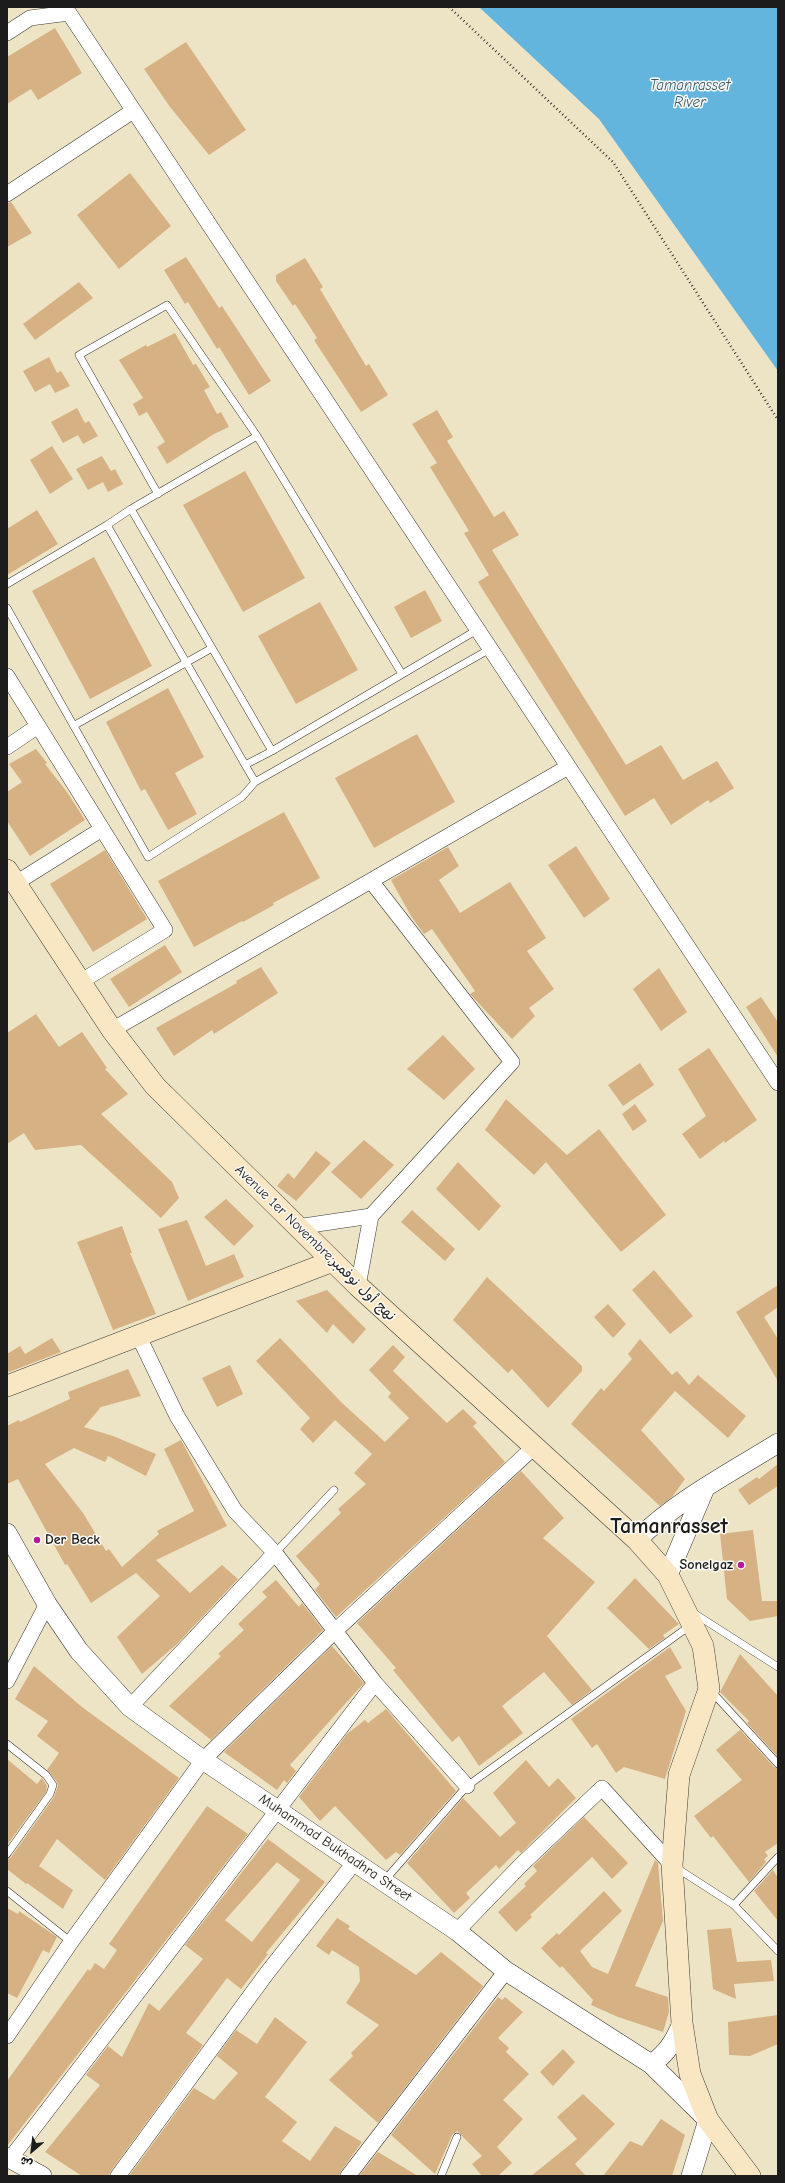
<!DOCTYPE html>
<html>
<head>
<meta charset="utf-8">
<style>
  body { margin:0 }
  #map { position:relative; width:785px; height:2183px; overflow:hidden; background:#ede4c6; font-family:"Comic Neue","Playpen Sans Arabic",sans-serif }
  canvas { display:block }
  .frame { position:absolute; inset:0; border:8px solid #1c1c1c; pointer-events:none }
  .north { position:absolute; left:12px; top:2131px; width:40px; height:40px; -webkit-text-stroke:3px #fdfcf7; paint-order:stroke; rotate:208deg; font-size:11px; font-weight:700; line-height:16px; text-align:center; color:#1c1c1c }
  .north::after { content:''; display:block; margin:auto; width:14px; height:18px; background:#1c1c1c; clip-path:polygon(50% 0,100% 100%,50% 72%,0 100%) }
</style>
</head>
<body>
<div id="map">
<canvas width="785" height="2183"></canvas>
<div class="frame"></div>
<div class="north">ش</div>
</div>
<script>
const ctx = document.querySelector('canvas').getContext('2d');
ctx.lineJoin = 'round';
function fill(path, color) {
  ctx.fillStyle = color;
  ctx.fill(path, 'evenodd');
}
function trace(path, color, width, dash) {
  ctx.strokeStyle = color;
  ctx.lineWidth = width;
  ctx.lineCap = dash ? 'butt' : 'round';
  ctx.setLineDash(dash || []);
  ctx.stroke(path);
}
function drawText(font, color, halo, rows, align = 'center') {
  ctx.font = font + ' "Comic Neue","Playpen Sans Arabic",sans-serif';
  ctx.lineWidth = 3;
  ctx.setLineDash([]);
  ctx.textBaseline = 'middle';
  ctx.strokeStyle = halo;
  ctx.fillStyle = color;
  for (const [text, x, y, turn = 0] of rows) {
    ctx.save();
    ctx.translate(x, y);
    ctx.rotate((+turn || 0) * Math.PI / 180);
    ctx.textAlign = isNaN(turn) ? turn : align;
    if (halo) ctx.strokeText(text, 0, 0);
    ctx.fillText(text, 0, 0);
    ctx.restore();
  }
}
fill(new Path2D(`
  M 479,7 L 778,7 L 778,371 L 599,119 Z`), '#63b5de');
fill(new Path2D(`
  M 55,28 L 82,73 L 38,100 L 31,89 L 7,104 L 7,57 Z
  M 186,42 L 246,130 L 209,155 L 170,107 L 144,69 Z
  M 130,173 L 171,226 L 119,269 L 77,215 Z
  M 11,202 L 32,233 L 7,247 L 7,203 Z
  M 186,257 L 219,308 L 222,306 L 271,381 L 249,395 L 219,347 L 217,349 L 188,302 L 185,304 L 164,270 Z
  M 305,258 L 323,287 L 320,289 L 366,366 L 369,364 L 388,395 L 361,412 L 314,340 L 317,338 L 295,304 L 293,306 L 276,281 L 276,275 Z
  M 79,282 L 93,298 L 35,340 L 23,324 Z
  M 175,333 L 193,365 L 196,364 L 210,387 L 204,390 L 217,414 L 221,412 L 229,427 L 214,434 L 167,464 L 157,447 L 165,442 L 147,412 L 139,416 L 133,404 L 143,398 L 119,360 L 146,345 L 147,347 Z
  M 49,357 L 57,373 L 61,371 L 70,386 L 55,393 L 50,384 L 35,392 L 23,371 Z
  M 77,408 L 85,423 L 89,421 L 98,436 L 83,444 L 78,435 L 63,443 L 51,422 Z
  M 437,410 L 453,437 L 447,441 L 494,517 L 504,511 L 519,535 L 492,550 L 626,765 L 661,745 L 683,780 L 717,761 L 734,788 L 710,803 L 708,800 L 671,825 L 654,798 L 625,816 L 478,582 L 489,575 L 464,533 L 469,531 L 430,467 L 437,463 L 412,424 Z
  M 52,446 L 73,479 L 50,494 L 30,460 Z
  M 102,456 L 111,471 L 115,469 L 123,484 L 108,492 L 103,482 L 88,490 L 76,469 Z
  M 245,471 L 305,578 L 243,612 L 183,505 Z
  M 37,510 L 58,544 L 7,575 L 7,529 Z
  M 94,557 L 152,666 L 90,699 L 32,591 Z
  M 425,590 L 442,621 L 411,638 L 394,607 Z
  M 320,602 L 358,670 L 296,704 L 258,636 Z
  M 168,688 L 204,757 L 175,773 L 197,814 L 168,830 L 145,789 L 141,791 L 106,722 Z
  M 417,734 L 455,802 L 374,848 L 335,778 Z
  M 36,749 L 47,763 L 45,764 L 67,792 L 85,820 L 30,856 L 7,821 L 7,792 L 22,782 L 9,764 Z
  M 284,812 L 320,878 L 273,903 L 274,905 L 243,922 L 242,921 L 194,947 L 158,881 Z
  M 576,846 L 610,899 L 584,918 L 548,865 Z
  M 448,847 L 459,866 L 439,880 L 460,913 L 510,882 L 546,938 L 527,951 L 554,989 L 529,1008 L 535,1016 L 512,1039 L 470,994 L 475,991 L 432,929 L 424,934 L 411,916 L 391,880 Z
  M 105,850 L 147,919 L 93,952 L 50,884 Z
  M 165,945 L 182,972 L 129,1007 L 110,979 Z
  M 261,967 L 278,993 L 214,1034 L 212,1030 L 174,1056 L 156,1028 L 237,983 L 236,981 Z
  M 659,968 L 687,1012 L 661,1031 L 633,989 Z
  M 761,997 L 778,1022 L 778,1057 L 746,1007 Z
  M 36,1014 L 59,1047 L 82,1032 L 107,1068 L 105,1069 L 128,1094 L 101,1114 L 172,1182 L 179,1198 L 161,1218 L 81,1145 L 35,1150 L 24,1133 L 7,1144 L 7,1033 Z
  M 443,1035 L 475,1069 L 444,1100 L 407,1069 Z
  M 709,1048 L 757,1120 L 725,1143 L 724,1141 L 700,1159 L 682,1134 L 706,1116 L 678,1069 Z
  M 640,1063 L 654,1085 L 623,1106 L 608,1085 Z
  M 506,1099 L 567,1155 L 599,1129 L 666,1215 L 621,1252 L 546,1162 L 534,1175 L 485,1130 Z
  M 635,1104 L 647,1121 L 633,1131 L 622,1114 Z
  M 364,1140 L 394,1165 L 361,1199 L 331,1172 Z
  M 316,1151 L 331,1163 L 296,1201 L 277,1186 L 288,1173 L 294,1179 Z
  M 458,1162 L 501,1206 L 479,1231 L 436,1189 Z
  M 226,1199 L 254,1226 L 234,1246 L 204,1217 Z
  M 412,1210 L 455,1249 L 445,1261 L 401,1222 Z
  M 187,1220 L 206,1266 L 234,1254 L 244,1277 L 188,1301 L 158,1229 Z
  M 122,1226 L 132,1253 L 130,1253 L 156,1314 L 113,1330 L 77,1242 Z
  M 654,1270 L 693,1316 L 670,1334 L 632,1290 Z
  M 487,1277 L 582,1366 L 582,1371 L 548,1408 L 512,1369 L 508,1373 L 453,1320 Z
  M 778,1285 L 778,1307 L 764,1317 L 778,1339 L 778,1381 L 736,1312 Z
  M 327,1290 L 366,1329 L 353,1344 L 333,1324 L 327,1333 L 296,1301 Z
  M 608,1304 L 626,1324 L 613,1338 L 594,1317 Z
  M 52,1338 L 61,1352 L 9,1372 L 7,1369 L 7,1354 L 20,1346 L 25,1354 Z
  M 280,1338 L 342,1403 L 385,1442 L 409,1418 L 388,1397 L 391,1393 L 369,1370 L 393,1345 L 405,1357 L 393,1371 L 447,1423 L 463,1409 L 477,1423 L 473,1426 L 505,1462 L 336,1617 L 315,1590 L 320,1584 L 296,1556 L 341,1513 L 338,1509 L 366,1484 L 354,1473 L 372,1454 L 335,1420 L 313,1443 L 300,1429 L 310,1418 L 256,1361 Z
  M 640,1339 L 672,1375 L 677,1371 L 689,1385 L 698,1375 L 746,1416 L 728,1438 L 675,1391 L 641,1430 L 685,1479 L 672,1497 L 660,1506 L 571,1424 L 601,1388 L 604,1391 L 632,1359 L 628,1354 Z
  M 230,1365 L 243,1394 L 217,1407 L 202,1378 Z
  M 128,1369 L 141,1396 L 101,1407 L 84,1427 L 113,1436 L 156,1454 L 146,1476 L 108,1456 L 105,1462 L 74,1448 L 45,1464 L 83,1513 L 106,1551 L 109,1549 L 122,1567 L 159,1534 L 157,1531 L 194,1511 L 164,1449 L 181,1440 L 227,1526 L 156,1560 L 190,1593 L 222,1565 L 238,1579 L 177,1644 L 142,1674 L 117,1637 L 160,1596 L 136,1573 L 91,1603 L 67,1564 L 65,1565 L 18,1479 L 7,1484 L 7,1426 L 19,1420 L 20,1422 L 70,1399 L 68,1392 Z
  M 778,1464 L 778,1486 L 749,1505 L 738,1490 L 757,1477 L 759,1479 Z
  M 521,1471 L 564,1518 L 543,1538 L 595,1582 L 547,1636 L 592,1690 L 572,1705 L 544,1672 L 502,1706 L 523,1733 L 479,1766 L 459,1736 L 452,1742 L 393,1670 L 396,1668 L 357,1623 Z
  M 753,1530 L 762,1601 L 778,1601 L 778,1616 L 750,1621 L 727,1599 L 720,1534 Z
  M 635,1578 L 679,1624 L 663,1635 L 665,1638 L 649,1649 L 607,1608 Z
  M 276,1580 L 299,1607 L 302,1603 L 323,1630 L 211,1740 L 169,1706 L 221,1656 L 218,1654 L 244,1630 L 238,1624 L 267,1597 L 262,1592 Z
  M 332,1646 L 364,1683 L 290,1765 L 296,1771 L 287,1783 L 284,1780 L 277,1790 L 224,1752 Z
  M 670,1647 L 682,1668 L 665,1676 L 686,1711 L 665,1779 L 624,1767 L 616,1773 L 597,1744 L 592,1748 L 571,1719 Z
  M 740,1654 L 778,1696 L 778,1757 L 747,1723 L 749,1721 L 720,1692 Z
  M 34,1666 L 82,1707 L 179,1778 L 105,1880 L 57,1839 L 39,1866 L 73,1890 L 63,1909 L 27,1883 L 26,1884 L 7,1869 L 7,1859 L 11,1857 L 54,1797 L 58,1786 L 57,1782 L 47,1770 L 59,1753 L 37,1736 L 48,1721 L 15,1699 Z
  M 386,1709 L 456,1791 L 400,1855 L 396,1852 L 386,1860 L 335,1806 L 320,1821 L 299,1797 L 347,1734 L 365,1720 L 368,1723 Z
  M 740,1730 L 774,1767 L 778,1769 L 778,1843 L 765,1852 L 768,1856 L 764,1859 L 766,1862 L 749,1882 L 713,1836 L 711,1838 L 694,1816 L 742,1780 L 716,1750 Z
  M 7,1759 L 37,1784 L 42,1778 L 47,1786 L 46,1792 L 7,1845 Z
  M 526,1760 L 549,1787 L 558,1778 L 576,1798 L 521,1853 L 518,1850 L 499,1869 L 496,1865 L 466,1893 L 470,1898 L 454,1913 L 407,1863 L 463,1798 L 500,1837 L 516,1823 L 493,1793 Z
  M 207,1806 L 248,1834 L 7,2146 L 7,2081 L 88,1969 L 90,1971 L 95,1963 L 104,1969 L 117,1950 L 109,1944 Z
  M 584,1817 L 628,1863 L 612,1879 L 592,1857 L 530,1915 L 532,1917 L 516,1932 L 498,1912 L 526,1886 L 524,1884 L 537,1871 L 533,1866 Z
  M 268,1839 L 325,1882 L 266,1953 L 268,1954 L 241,1989 L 227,1978 L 186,2033 L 203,2045 L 111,2171 L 109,2176 L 82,2176 L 45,2152 L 100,2085 L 86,2075 L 108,2046 L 122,2057 L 149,2003 L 159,2011 L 203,1959 L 185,1945 ZM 277,1862 L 300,1880 L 252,1942 L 225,1920 Z
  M 655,1860 L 658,1863 L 663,1921 L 635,1986 L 668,1997 L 669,2012 L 663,2032 L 618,2017 L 591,2005 L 593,2000 L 562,1966 L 560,1968 L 541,1948 L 557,1933 L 559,1935 L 604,1891 L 622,1911 L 580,1951 L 592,1967 L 608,1974 Z
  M 773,1870 L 778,1878 L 778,1921 L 754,1891 Z
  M 7,1908 L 18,1914 L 19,1911 L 57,1937 L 49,1953 L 43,1950 L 17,1998 L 7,1993 Z
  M 337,1918 L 350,1926 L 348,1929 L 416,1975 L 441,1952 L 483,1986 L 378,2123 L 329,2080 L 353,2056 L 351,2053 L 379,2025 L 346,2003 L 360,1981 L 359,1967 L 332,1950 L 329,1955 L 316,1946 Z
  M 731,1928 L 737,1962 L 771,1960 L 774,1981 L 734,1984 L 736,1999 L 713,1989 L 707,1930 Z
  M 498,1997 L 502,2000 L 505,1997 L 523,2012 L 498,2038 L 509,2048 L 506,2052 L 529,2074 L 503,2100 L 523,2119 L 497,2147 L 512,2163 L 498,2176 L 482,2176 L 472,2164 L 482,2156 L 457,2131 L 452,2135 L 435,2174 L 391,2135 Z
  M 778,2015 L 778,2044 L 750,2056 L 729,2055 L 728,2022 Z
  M 275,2017 L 307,2042 L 265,2097 L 297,2122 L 282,2141 L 310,2161 L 335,2126 L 362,2142 L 341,2171 L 339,2176 L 129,2176 L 194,2088 L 214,2100 L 238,2073 L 217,2056 L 236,2030 L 257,2044 Z
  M 563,2049 L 575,2062 L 553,2086 L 540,2072 Z
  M 583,2094 L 615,2124 L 575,2164 L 586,2176 L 531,2176 L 577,2139 L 557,2117 Z
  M 661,2119 L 685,2135 L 672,2176 L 603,2176 L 630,2141 L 642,2146 Z
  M 378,2152 L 418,2176 L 359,2176 Z`), '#d6b183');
const service = new Path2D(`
  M 158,494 L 79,355 L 167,305 L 257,436
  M 131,509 L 107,525 L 255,782 L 490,649
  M 7,584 L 107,525
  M 7,608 L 148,857 L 242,797 L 255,782
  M 402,674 L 257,436 L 131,509 L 272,751 L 477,630
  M 75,725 L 212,648
  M 245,765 L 272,751
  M 275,1553 L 334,1490
  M 692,1612 L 778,1667
  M 712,1692 L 778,1764
  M 7,1744 L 46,1775 L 53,1785 L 50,1794 L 7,1854
  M 675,1867 L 734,1905 L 778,1951
  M 384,1881 L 467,1786 L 691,1625
  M 7,1891 L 71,1942
  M 734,1905 L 778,1857
  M 441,2176 L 457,2137`);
const minor = new Path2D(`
  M 7,33 L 30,18 L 69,13 L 778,1083
  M 7,194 L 133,111
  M 7,676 L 165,930 L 80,982
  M 7,747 L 38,726
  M 16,883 L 102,829
  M 112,1030 L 568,767
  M 297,1227 L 371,1216 L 512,1062 L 371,881
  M 358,1286 L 371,1216
  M 139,1337 L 177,1416 L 235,1511 L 275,1553 L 375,1683 L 467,1786
  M 7,1681 L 47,1604
  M 130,1707 L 275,1553
  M 457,1931 L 521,1865 L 602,1788 L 672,1865
  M 7,2036 L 71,1942 L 203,1760 L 336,1630 L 534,1447
  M 10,2159 L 375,1683
  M 118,2176 L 267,1973 L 354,1863
  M 348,2176 L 506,1971`);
const tertiary = new Path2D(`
  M 7,1533 L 47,1604 L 79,1651 L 130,1707 L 203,1760 L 457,1931 L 506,1971 L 651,2064 L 708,2120 L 691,2176
  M 637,1540 C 677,1500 730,1473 778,1443
  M 668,1575 L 705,1488
  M 651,2064 C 667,2054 675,2040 682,2023
  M 7,2157 L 42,2176`);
const secondary = new Path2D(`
  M 7,870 L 112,1030 L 155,1086 L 358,1286 L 637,1540 L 668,1575 L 703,1646 L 709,1689 L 679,1775 L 672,1865 L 682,2023 L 690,2074 L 708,2120 L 750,2176
  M 7,1386 L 333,1261`);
trace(service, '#3b3a36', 8);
trace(minor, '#3b3a36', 16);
trace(tertiary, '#3b3a36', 20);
trace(secondary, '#3b3a36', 22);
trace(new Path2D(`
  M 449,7 L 613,162 L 778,420`), '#3b3a36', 2.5, [1, 3]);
trace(service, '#fff', 7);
trace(minor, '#fff', 15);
trace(tertiary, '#fff', 19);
trace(secondary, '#f9e7c3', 21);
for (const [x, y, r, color] of [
  [37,1540,4,"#b5179e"],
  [741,1565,4,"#b5179e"]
]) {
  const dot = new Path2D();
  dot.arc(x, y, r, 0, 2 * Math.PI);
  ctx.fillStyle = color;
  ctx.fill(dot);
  trace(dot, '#fdfcf7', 1.5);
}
drawText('14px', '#1c1c1c', '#fdfcf7', [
  ["Avenue 1er Novembre;نهج أول نوفمبر",315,1243,44],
  ["Muhammad Bukhadhra Street",335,1848,34]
]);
drawText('bold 14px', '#1c1c1c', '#fdfcf7', [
  ["Der Beck",45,1540],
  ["Sonelgaz",733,1565,"right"]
], 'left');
drawText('italic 15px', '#38596a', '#fdfcf7', [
  ["Tamanrasset",690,86],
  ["River",690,103]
]);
drawText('bold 22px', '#1c1c1c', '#fdfcf7', [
  ["Tamanrasset",669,1527]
]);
</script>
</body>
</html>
